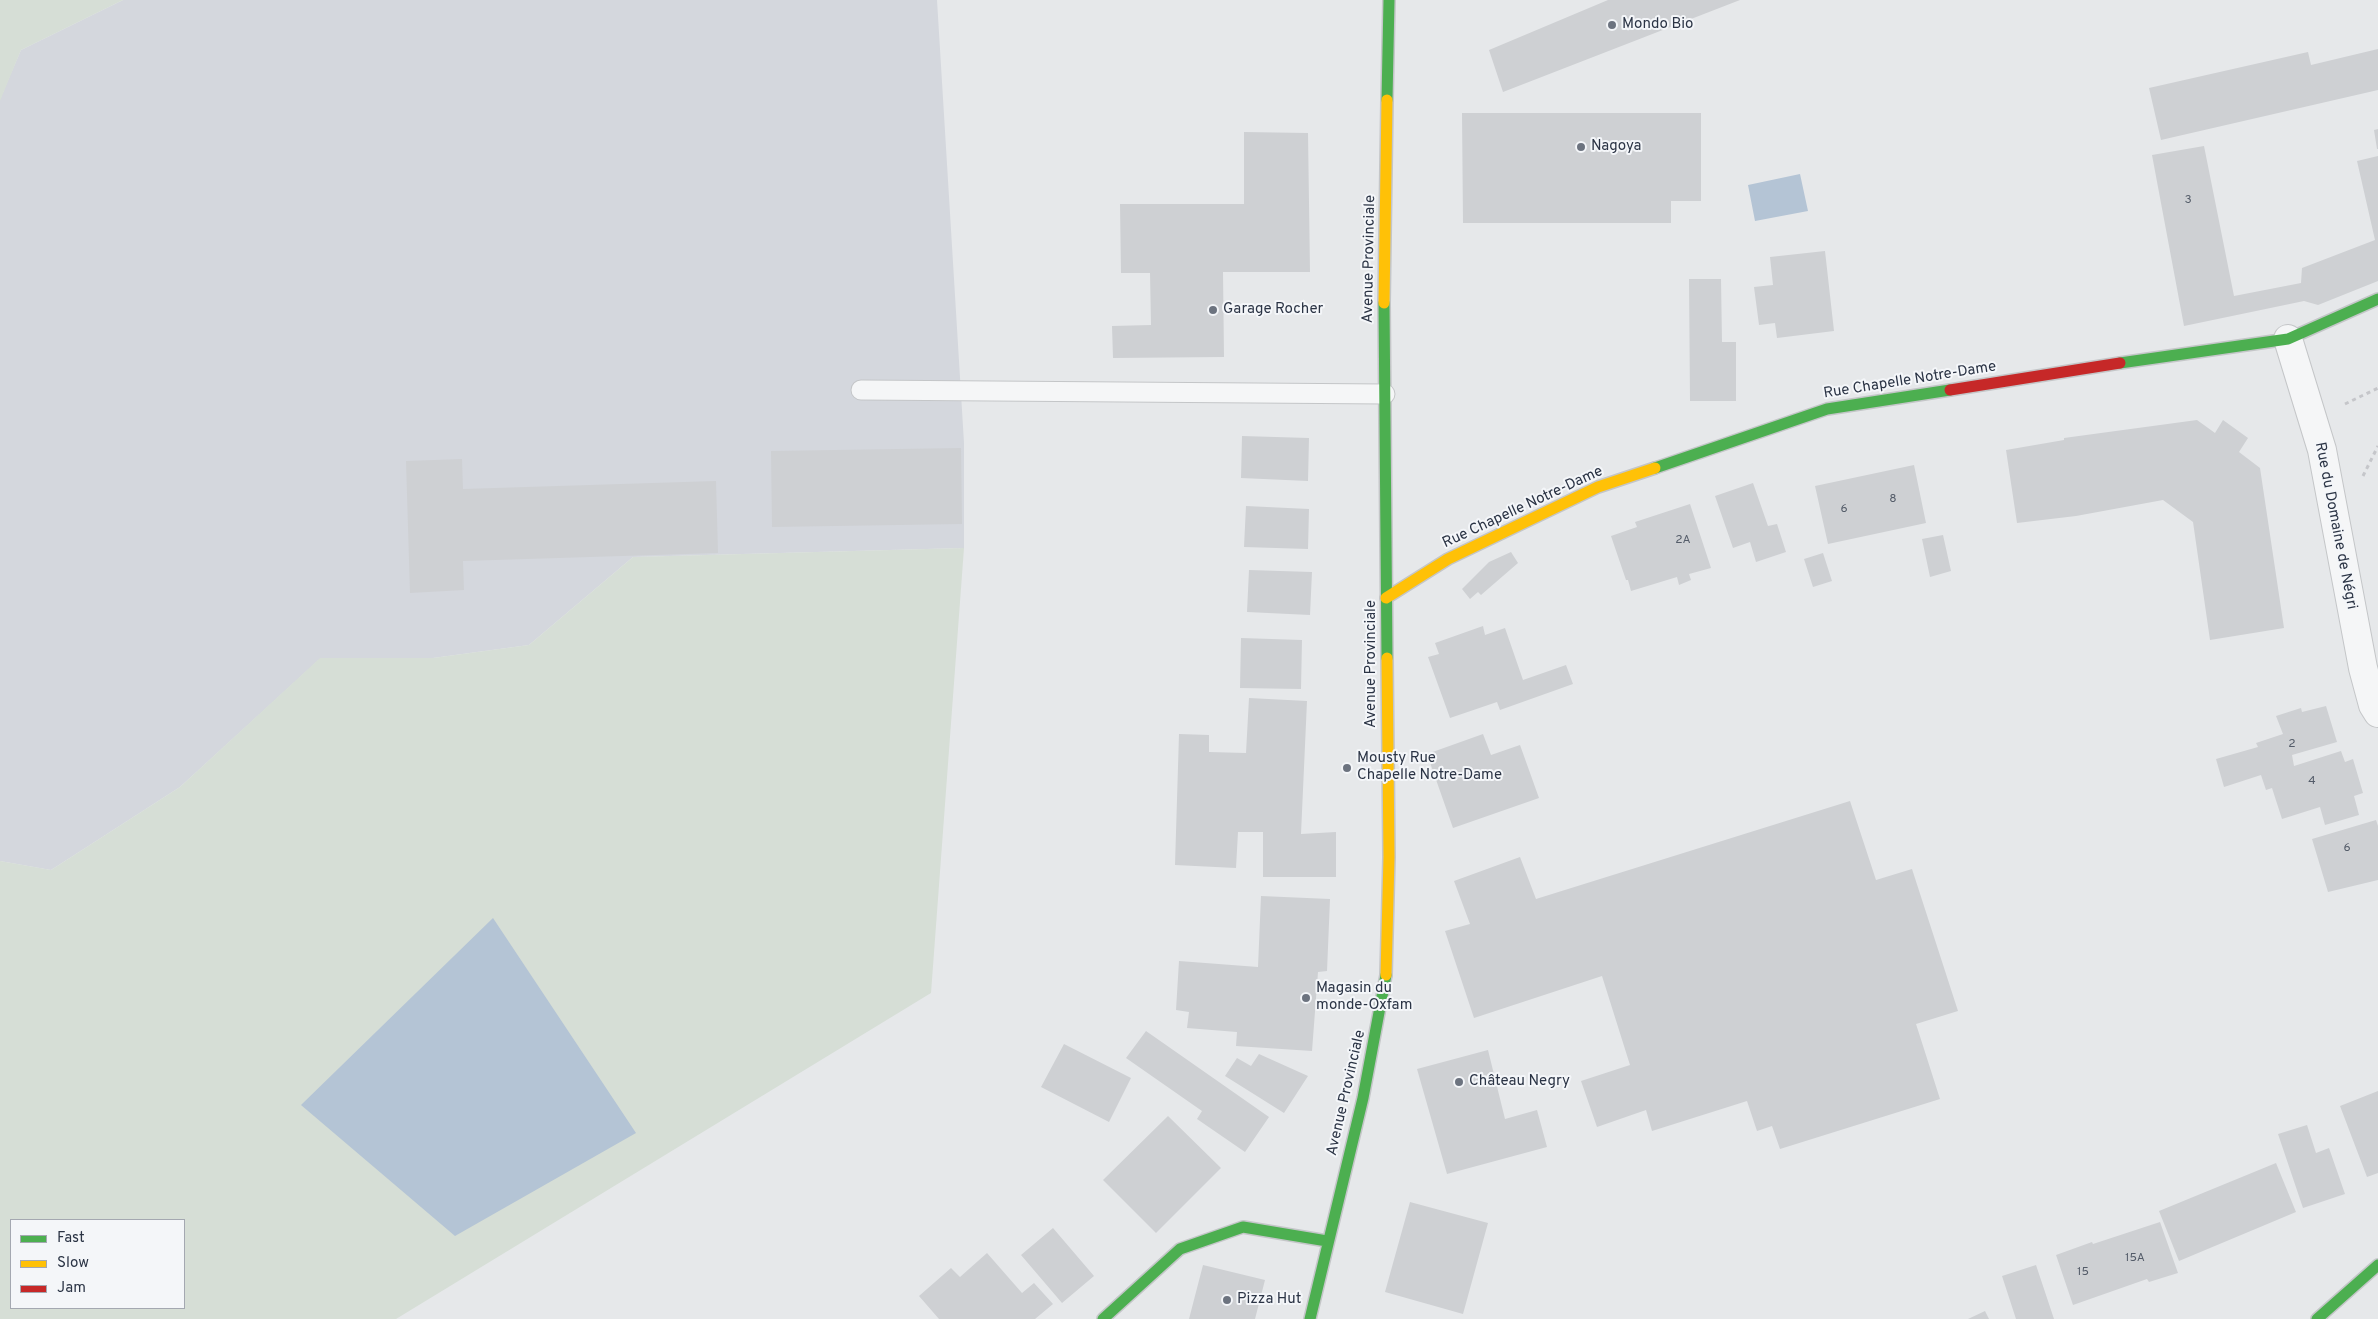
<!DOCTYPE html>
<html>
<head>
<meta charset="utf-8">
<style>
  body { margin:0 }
  #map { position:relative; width:2378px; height:1319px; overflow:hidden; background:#e6e8ea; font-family:Overpass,sans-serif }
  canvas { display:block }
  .legend { position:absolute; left:10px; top:1219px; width:175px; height:90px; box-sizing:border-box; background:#f4f6f9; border:1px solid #a4a8b1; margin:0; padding:6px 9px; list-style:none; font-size:15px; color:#2b3445 }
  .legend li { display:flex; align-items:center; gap:10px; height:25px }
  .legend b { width:25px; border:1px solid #a4a8b1 }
</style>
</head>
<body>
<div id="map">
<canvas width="2378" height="1319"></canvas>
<ul class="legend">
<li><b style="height:6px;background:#4caf50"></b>Fast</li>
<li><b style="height:6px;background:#ffc107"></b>Slow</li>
<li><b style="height:6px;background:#c62828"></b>Jam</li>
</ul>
</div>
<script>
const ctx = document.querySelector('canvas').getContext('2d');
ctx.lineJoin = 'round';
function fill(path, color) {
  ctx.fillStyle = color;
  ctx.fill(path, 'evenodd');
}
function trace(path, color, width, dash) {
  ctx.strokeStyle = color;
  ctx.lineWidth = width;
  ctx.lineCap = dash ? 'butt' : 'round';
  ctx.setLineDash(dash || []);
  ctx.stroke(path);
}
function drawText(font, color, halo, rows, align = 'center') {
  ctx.font = font + ' Overpass,sans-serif';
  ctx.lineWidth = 4;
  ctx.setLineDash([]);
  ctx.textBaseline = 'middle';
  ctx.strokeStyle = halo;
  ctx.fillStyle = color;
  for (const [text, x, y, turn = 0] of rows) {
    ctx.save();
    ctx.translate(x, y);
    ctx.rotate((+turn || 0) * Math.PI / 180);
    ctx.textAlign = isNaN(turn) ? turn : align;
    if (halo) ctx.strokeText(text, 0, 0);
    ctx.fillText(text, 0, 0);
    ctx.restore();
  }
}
fill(new Path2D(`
  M 123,0 L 937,0 L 964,443 L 964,548 L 633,557 L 529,645 L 433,658 L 321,658 L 180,787 L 51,870 L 0,861 L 0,99 L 21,50 Z`), '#d4d7dd');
fill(new Path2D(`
  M 0,0 L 123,0 L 21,50 L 0,101 Z
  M 964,548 L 931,993 L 396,1319 L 0,1319 L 0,861 L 51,870 L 180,787 L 320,658 L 433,658 L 529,645 L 633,557 ZM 11,1220 L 184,1220 L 184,1308 L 11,1308 Z`), '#d6ded6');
fill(new Path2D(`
  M 1800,174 L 1808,211 L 1755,221 L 1748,185 Z
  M 493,918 L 636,1133 L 455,1236 L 301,1105 Z`), '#b4c4d5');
fill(new Path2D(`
  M 1608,0 L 1740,0 L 1503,92 L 1489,50 Z
  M 2378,49 L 2378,90 L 2161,140 L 2149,88 L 2308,52 L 2311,65 Z
  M 1462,113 L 1701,113 L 1701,201 L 1671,201 L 1671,223 L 1463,223 Z
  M 2378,129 L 2378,149 L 2377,149 L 2374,130 Z
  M 1244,132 L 1308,133 L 1310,272 L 1223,272 L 1224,357 L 1113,358 L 1112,326 L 1151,325 L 1150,273 L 1121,273 L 1120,204 L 1244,204 Z
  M 2204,146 L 2234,296 L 2301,283 L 2302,268 L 2375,240 L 2357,161 L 2378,156 L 2378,281 L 2318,305 L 2304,301 L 2184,326 L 2152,155 Z
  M 1825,251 L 1834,331 L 1777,338 L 1775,323 L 1759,325 L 1754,287 L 1773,285 L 1770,257 Z
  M 1689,279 L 1721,279 L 1722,342 L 1736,342 L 1736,401 L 1690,401 Z
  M 2197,420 L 2215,433 L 2223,420 L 2248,438 L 2239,452 L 2260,468 L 2284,628 L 2210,640 L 2193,522 L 2163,500 L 2076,516 L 2017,523 L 2006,450 L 2064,440 L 2064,438 Z
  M 1242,436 L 1309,438 L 1308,481 L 1241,478 Z
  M 961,448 L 962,524 L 772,527 L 771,451 Z
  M 462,459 L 463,489 L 716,481 L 718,553 L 463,561 L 464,590 L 410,593 L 406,461 Z
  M 1914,465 L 1926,523 L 1828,544 L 1815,486 Z
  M 1753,483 L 1768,526 L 1777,524 L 1786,552 L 1756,562 L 1750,542 L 1733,548 L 1715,496 Z
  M 1690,504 L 1711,568 L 1689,574 L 1691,580 L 1679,585 L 1677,577 L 1631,591 L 1628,580 L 1626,580 L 1611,536 L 1637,527 L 1635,522 Z
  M 1246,506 L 1309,509 L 1308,549 L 1244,547 Z
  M 1943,535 L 1951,571 L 1930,577 L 1922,539 Z
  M 1511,552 L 1518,563 L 1481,595 L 1478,592 L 1470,599 L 1462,589 L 1489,562 Z
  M 1823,553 L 1832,581 L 1813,587 L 1804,559 Z
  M 1249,570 L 1312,572 L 1310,615 L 1247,612 Z
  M 1483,626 L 1485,635 L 1505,628 L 1523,680 L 1566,665 L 1573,684 L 1500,710 L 1497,702 L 1450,718 L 1428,657 L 1439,654 L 1435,643 Z
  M 1241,638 L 1302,640 L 1301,689 L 1240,688 Z
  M 1249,698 L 1307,701 L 1301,834 L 1336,832 L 1336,877 L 1263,877 L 1263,832 L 1238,832 L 1236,868 L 1175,865 L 1179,734 L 1209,735 L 1209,752 L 1246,753 Z
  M 2326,706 L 2337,742 L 2292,755 L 2294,766 L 2341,751 L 2345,762 L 2353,759 L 2363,793 L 2354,796 L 2359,815 L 2325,825 L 2320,807 L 2282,819 L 2272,788 L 2266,790 L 2261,775 L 2224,787 L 2216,759 L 2258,747 L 2256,743 L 2283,734 L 2276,716 L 2301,708 L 2302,712 Z
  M 1483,734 L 1491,755 L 1520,745 L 1539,798 L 1453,828 L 1427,754 Z
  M 1850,801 L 1876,880 L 1912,869 L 1958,1011 L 1916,1024 L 1940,1099 L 1780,1149 L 1772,1126 L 1757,1131 L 1747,1101 L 1652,1131 L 1646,1110 L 1597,1127 L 1581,1081 L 1630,1065 L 1602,976 L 1474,1018 L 1445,931 L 1470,924 L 1454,881 L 1520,857 L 1536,899 Z
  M 2376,820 L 2378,826 L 2378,880 L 2328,892 L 2312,839 Z
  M 1261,896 L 1330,899 L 1327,971 L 1318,972 L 1312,1051 L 1236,1046 L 1237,1032 L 1187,1028 L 1189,1012 L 1176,1010 L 1179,961 L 1258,967 Z
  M 1146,1031 L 1269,1117 L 1245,1152 L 1197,1119 L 1202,1111 L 1126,1058 Z
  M 1064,1044 L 1131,1078 L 1109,1122 L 1041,1087 Z
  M 1488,1050 L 1505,1119 L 1537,1110 L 1547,1147 L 1447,1174 L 1417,1069 Z
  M 1259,1054 L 1308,1076 L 1284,1113 L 1225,1076 L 1237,1058 L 1251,1066 Z
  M 2378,1091 L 2378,1173 L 2367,1177 L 2340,1106 Z
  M 1168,1116 L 1221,1168 L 1156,1233 L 1103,1180 Z
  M 2307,1125 L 2316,1153 L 2329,1148 L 2345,1194 L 2303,1208 L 2278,1134 Z
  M 2276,1163 L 2296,1212 L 2179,1261 L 2159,1211 Z
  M 1410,1202 L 1488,1223 L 1463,1314 L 1385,1292 Z
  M 2160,1222 L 2178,1273 L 2149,1282 L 2147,1279 L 2073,1305 L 2056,1255 L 2092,1242 L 2093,1244 Z
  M 1053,1228 L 1094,1276 L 1062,1303 L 1021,1255 Z
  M 987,1253 L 1022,1293 L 1034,1283 L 1053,1304 L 1035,1319 L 939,1319 L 919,1296 L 951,1268 L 960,1277 Z
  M 1203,1265 L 1265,1280 L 1255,1319 L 1189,1319 Z
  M 2036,1265 L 2054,1319 L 2016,1319 L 2002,1276 Z
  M 1985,1311 L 1989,1319 L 1968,1319 Z`), '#ced0d3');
const lane = new Path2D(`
  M 861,390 L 1385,394`);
const street = new Path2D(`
  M 2288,339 L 2322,450 L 2363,668 L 2373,705 L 2378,713`);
const fast = new Path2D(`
  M 1387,100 L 1389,0
  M 1384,303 L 1387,658
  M 2120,363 L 2288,339 L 2378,299
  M 1655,468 L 1827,409 L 1950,390
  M 1103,1319 L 1180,1249 L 1243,1227 L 1327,1241
  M 1310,1319 L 1363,1098 L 1386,975
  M 2317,1319 L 2378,1265`);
const slow = new Path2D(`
  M 1384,303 L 1387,100
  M 1386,598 L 1448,559 L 1598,487 L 1655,468
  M 1386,975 L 1389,857 L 1387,658`);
const jam = new Path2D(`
  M 1950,390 L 2120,363`);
trace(lane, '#c4c6c8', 21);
trace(street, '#c4c6c8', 30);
trace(fast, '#c4c6c8', 14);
trace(slow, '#c4c6c8', 14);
trace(jam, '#c4c6c8', 14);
trace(new Path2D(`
  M 2345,404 L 2378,388
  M 2363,476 L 2378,446`), '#c5c6ca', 3, [4, 4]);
trace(lane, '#f5f6f7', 19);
trace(street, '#f5f6f7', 28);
trace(fast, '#4caf50', 11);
trace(slow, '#ffc107', 11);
trace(jam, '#c62828', 11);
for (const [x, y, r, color] of [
  [1612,25,5,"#6c737f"],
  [1581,147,5,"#6c737f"],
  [1213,310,5,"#6c737f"],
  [1347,768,5,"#6c737f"],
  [1306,998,5,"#6c737f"],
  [1459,1082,5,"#6c737f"],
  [1227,1300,5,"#6c737f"]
]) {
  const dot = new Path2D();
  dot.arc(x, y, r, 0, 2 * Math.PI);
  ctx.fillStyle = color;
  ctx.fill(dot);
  trace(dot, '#f4f6f9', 2);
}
drawText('12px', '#545c69', null, [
  ["3",2188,201],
  ["8",1893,500],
  ["6",1844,510],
  ["2A",1683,541],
  ["2",2292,745],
  ["4",2312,782],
  ["6",2347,849],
  ["15A",2135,1259],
  ["15",2083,1273]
]);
drawText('15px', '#2b3445', '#f4f6f9', [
  ["Mondo Bio",1622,25],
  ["Nagoya",1591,147],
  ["Garage Rocher",1223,310],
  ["Mousty Rue",1357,759],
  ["Chapelle Notre-Dame",1357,776],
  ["Magasin du",1316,989],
  ["monde-Oxfam",1316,1006],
  ["Château Negry",1469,1082],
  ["Pizza Hut",1237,1300]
], 'left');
drawText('15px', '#2b3445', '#f4f6f9', [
  ["Avenue Provinciale",1370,259,-89],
  ["Rue Chapelle Notre-Dame",1910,381,-9],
  ["Rue Chapelle Notre-Dame",1523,508,-25],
  ["Rue du Domaine de Négri",2335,526,79],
  ["Avenue Provinciale",1372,664,-90],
  ["Avenue Provinciale",1347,1093,-77]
]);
</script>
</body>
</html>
